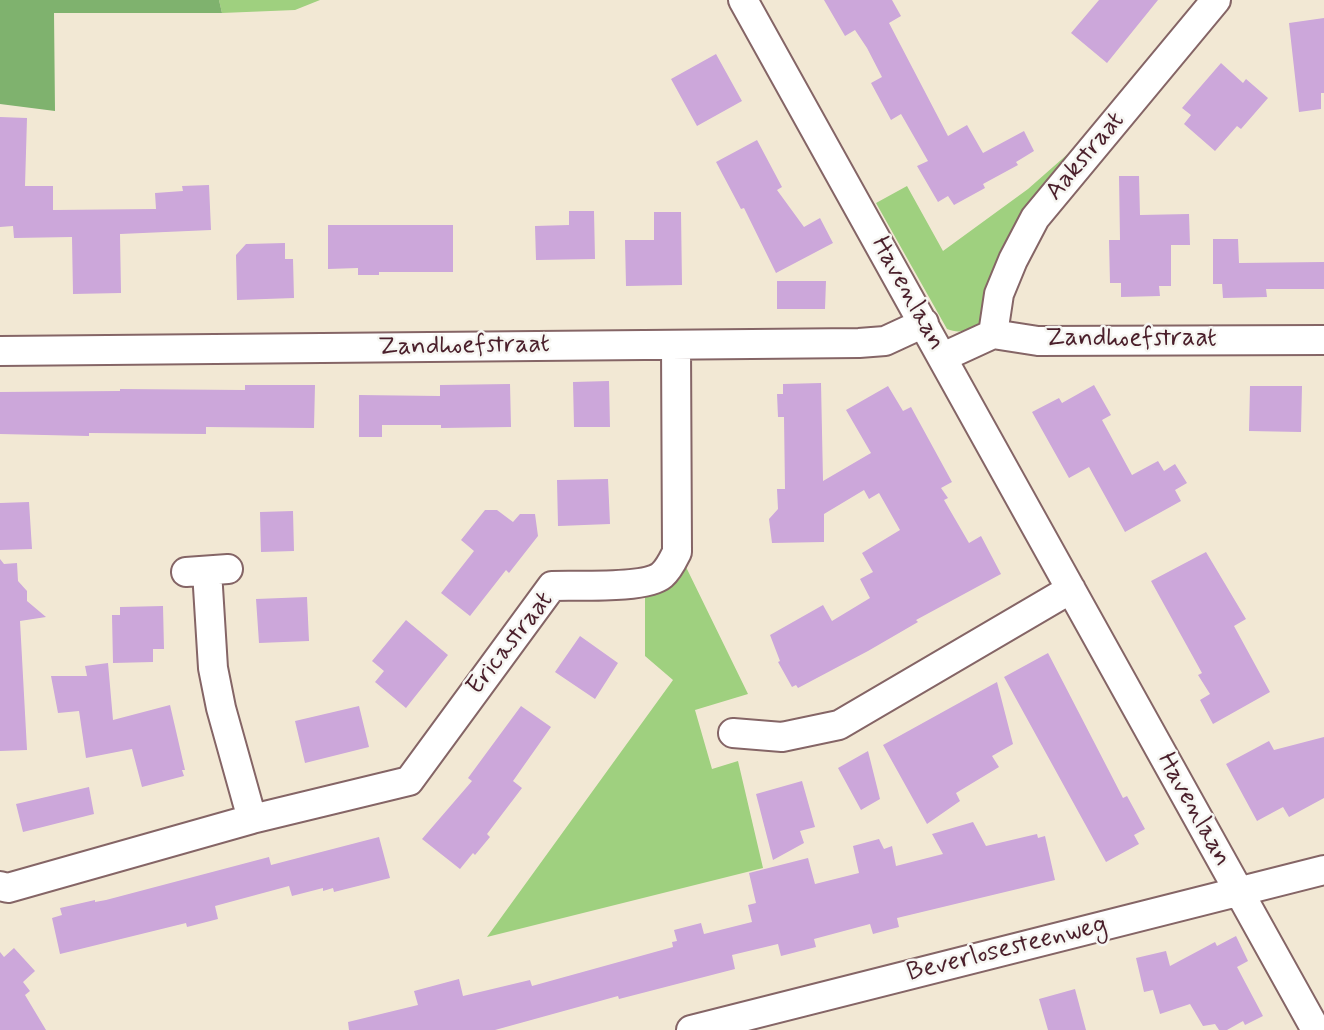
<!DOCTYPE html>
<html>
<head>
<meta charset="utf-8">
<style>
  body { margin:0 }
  canvas { display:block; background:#f2e8d4 }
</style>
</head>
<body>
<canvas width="1324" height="1030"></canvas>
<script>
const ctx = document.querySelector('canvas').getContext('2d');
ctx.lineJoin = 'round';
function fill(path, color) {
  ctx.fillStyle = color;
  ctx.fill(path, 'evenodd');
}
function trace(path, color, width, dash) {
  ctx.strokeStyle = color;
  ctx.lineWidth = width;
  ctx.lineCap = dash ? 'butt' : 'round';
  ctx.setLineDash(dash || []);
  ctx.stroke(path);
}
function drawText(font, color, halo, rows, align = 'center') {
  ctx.font = font + ' Mynerve,sans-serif';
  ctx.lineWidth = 5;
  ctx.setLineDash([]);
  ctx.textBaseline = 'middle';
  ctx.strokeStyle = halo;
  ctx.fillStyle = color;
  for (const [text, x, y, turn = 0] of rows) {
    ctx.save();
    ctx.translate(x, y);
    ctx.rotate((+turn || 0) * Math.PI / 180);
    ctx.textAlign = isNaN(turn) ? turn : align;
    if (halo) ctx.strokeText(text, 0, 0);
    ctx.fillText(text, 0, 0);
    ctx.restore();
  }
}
fill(new Path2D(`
  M 219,0 L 320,0 L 295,10 L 222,13 Z
  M 1087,137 L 981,322 C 971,331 959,334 947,329 L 876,203 L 907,186 L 943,251 L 1028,189 Z
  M 686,567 L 748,694 L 695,710 L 712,769 L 738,761 L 763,868 L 487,937 L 673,680 L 645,656 L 645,595 C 664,594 679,586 686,567 Z`), '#9fd07f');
fill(new Path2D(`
  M 0,0 L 219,0 L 222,13 L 54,13 L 55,111 L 0,104 Z`), '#7fb26e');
fill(new Path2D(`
  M 824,0 L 892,0 L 901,16 L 889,23 L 948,136 L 967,125 L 983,153 L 1024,131 L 1034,151 L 1016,162 L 1018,165 L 983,184 L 985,188 L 954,205 L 948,196 L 938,202 L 917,166 L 928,161 L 901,114 L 891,120 L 871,83 L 882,77 L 867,48 L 855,30 L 845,36 Z
  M 1099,0 L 1158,0 L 1107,63 L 1071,33 Z
  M 1324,18 L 1324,93 L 1321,93 L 1321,109 L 1299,112 L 1289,23 Z
  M 716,54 L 742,101 L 697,126 L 671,79 Z
  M 1221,63 L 1243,83 L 1246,79 L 1268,98 L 1241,129 L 1237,126 L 1215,151 L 1184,124 L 1191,115 L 1182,108 Z
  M 0,117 L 27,118 L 25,186 L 53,186 L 53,210 L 156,209 L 155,193 L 183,191 L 182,186 L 209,185 L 211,230 L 120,234 L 121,293 L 73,294 L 72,237 L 14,238 L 13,226 L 0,227 Z
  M 757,140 L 782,187 L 777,190 L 804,227 L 820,218 L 833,243 L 776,273 L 744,208 L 741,209 L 716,162 Z
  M 1119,176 L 1139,176 L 1140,215 L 1189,214 L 1190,245 L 1171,245 L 1171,286 L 1159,286 L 1160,296 L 1121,297 L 1121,283 L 1110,283 L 1109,240 L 1120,240 Z
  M 569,211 L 594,211 L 595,259 L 536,260 L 535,226 L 569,225 Z
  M 654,212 L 681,212 L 682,285 L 626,286 L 625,240 L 654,240 Z
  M 328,225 L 453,225 L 453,272 L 379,272 L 379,275 L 358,275 L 358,268 L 328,269 Z
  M 1213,239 L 1238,239 L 1239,263 L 1324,262 L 1324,289 L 1266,289 L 1267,297 L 1223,298 L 1222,284 L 1213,284 Z
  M 285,243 L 285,259 L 293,259 L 294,298 L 237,300 L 236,255 L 246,244 Z
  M 777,281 L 826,281 L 825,309 L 777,309 Z
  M 609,381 L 610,427 L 574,427 L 573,382 Z
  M 821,383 L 823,481 L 871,453 L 846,410 L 888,386 L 903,411 L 911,407 L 952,482 L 941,488 L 948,498 L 944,500 L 969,543 L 981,536 L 1001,574 L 916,620 L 918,622 L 868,651 L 798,688 L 796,685 L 792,687 L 778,662 L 780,661 L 770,635 L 823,605 L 832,621 L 870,598 L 860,579 L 873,572 L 862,553 L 900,530 L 879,493 L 869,499 L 864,490 L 824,514 L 824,542 L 772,543 L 769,519 L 778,509 L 777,489 L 785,489 L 784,417 L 778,417 L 777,394 L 783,394 L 783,384 Z
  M 510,384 L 511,427 L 441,428 L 441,425 L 382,425 L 382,437 L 359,437 L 359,395 L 440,396 L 440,385 Z
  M 245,385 L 315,385 L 314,428 L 206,427 L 206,434 L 89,433 L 89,436 L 0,434 L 0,392 L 120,391 L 120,389 L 245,390 Z
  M 1094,385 L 1111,415 L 1102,420 L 1132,475 L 1158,461 L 1164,471 L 1175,464 L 1187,483 L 1175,490 L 1181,501 L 1125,532 L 1089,467 L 1069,478 L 1032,412 L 1059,398 L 1062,403 Z
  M 1250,386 L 1302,386 L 1301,432 L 1249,431 Z
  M 608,479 L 610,524 L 558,526 L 557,480 Z
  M 29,502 L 32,549 L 0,550 L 0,503 Z
  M 485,510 L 497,510 L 513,522 L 520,514 L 535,514 L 538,536 L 509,573 L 506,570 L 470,616 L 441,593 L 474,551 L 461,540 Z
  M 293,511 L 294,551 L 261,552 L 260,512 Z
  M 1206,552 L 1246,619 L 1234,626 L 1270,692 L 1213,724 L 1200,700 L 1210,694 L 1198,675 L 1202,673 L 1151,581 Z
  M 0,559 L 4,564 L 17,563 L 18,581 L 27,591 L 27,601 L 46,617 L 20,621 L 27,750 L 0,751 Z
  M 307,597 L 309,641 L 259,643 L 256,599 Z
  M 163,606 L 164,649 L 153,649 L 153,662 L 113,663 L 112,615 L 120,615 L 120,607 Z
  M 406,620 L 448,655 L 406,708 L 375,682 L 384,671 L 372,661 Z
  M 580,636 L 618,663 L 595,699 L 555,672 Z
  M 1048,653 L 1123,798 L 1127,796 L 1145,829 L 1134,835 L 1139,844 L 1106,862 L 1004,677 Z
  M 108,663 L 113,720 L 170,705 L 185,770 L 182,770 L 184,776 L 142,787 L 132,749 L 86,758 L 79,711 L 58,713 L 51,676 L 87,676 L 85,666 Z
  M 997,682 L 1013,744 L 992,756 L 999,767 L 956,793 L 960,801 L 927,824 L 883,745 Z
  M 359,706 L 369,747 L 305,763 L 295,721 Z
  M 521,706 L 551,727 L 513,781 L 522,788 L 487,834 L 490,837 L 475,855 L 473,853 L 460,869 L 422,839 L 472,781 L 468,778 Z
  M 1324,737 L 1324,798 L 1289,817 L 1283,807 L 1257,821 L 1226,764 L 1269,741 L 1274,750 Z
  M 868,751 L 880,799 L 861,810 L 838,768 Z
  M 802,781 L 815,827 L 800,831 L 804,843 L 773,860 L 756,794 Z
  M 89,787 L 94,814 L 23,832 L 16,804 Z
  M 973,822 L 986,846 L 1037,834 L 1038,838 L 1045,836 L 1055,880 L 897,918 L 899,927 L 873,934 L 870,924 L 814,939 L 816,947 L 781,956 L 778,944 L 732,955 L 735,969 L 619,999 L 618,996 L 495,1030 L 349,1030 L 348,1022 L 418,1005 L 414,991 L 459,979 L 463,996 L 530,980 L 532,986 L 673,947 L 672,942 L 677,941 L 674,930 L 701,923 L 704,934 L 752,922 L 748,905 L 756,903 L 749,873 L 808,858 L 815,884 L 859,873 L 853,846 L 879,839 L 884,849 L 892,846 L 896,866 L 943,854 L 932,834 Z
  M 379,837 L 390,878 L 334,892 L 333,888 L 323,891 L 323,888 L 292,896 L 289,886 L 215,906 L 218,919 L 187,927 L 186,923 L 60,954 L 52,918 L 62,915 L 60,908 L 95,900 L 95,902 L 106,900 L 269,857 L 271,865 Z
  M 1236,936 L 1248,961 L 1237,967 L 1263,1016 L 1245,1025 L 1243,1021 L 1227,1030 L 1219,1030 L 1215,1024 L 1203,1026 L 1190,1004 L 1160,1014 L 1153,990 L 1144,992 L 1136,958 L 1166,951 L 1170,966 L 1215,942 L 1217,946 Z
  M 14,948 L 35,971 L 23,982 L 30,991 L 25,995 L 46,1030 L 0,1030 L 0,952 L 4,957 Z
  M 1075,989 L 1086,1030 L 1048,1030 L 1039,999 Z`), '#cca7da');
const minor = new Path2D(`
  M 743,0 L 1316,1030
  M 993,334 L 999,294 L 1013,260 L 1035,218 L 1216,0
  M 0,351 L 859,343 L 885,341 L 924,323
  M 943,357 L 993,334 L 1038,341 L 1324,340
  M 207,571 L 213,668 L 221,708 L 252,819
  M 186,572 L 228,569
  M 733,733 L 782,737 L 839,725 L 1071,589
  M 0,886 L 8,888 L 252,819 L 409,781 L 552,586 C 576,585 646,589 662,575 C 669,569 673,560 677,552 L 676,345
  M 691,1030 L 1324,870`);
trace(minor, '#856566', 32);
trace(minor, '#fff', 28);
drawText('26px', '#4a1f2b', '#f6f6f2', [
  ["Aakstraat",1086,157,-50],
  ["Havenlaan",907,294,61],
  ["Zandhoefstraat",1131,340],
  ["Zandhoefstraat",464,347,-1],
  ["Ericastraat",511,644,-52],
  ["Havenlaan",1193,810,61],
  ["Beverlosesteenweg",1007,950,-14]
]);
</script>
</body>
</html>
